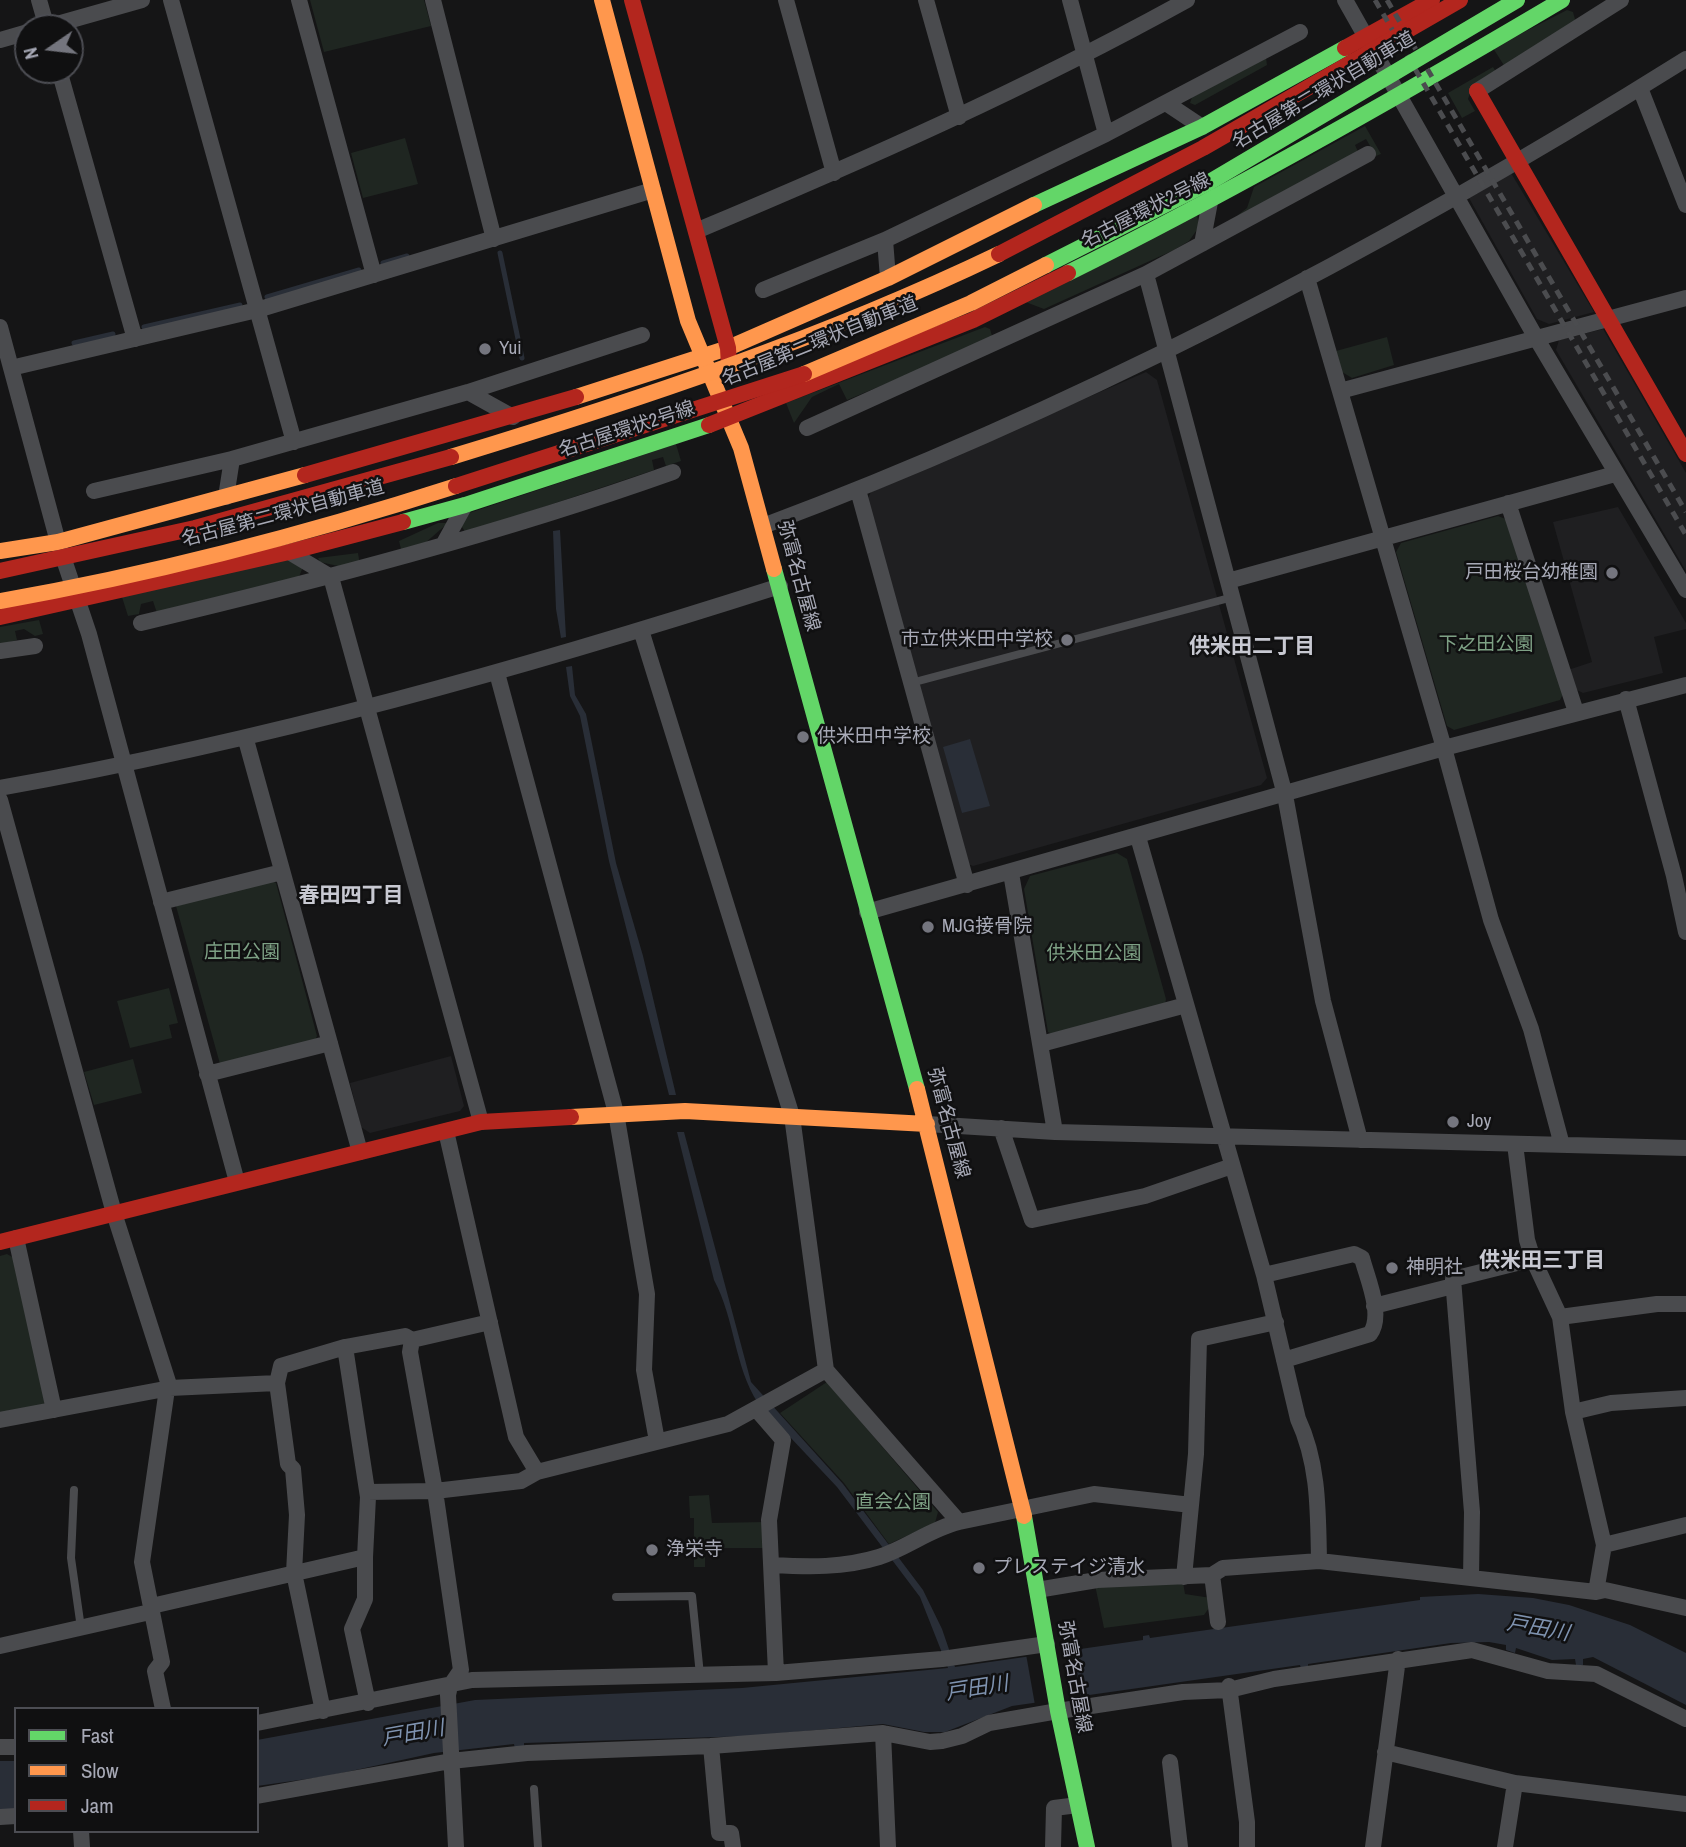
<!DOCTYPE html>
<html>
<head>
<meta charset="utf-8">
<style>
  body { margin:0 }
  #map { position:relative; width:1686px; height:1847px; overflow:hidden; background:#151516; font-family:"Archivo Narrow",sans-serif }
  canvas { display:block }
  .legend { position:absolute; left:14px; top:1707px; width:245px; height:126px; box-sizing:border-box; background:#101011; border:2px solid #4c4d53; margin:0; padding:9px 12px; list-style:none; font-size:21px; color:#a7a9b6 }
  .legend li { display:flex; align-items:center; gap:14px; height:35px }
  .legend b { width:35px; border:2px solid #4c4d53 }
  .north { position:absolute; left:14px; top:14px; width:70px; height:70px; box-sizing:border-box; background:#101011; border:2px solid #4c4d53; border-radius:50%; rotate:256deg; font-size:19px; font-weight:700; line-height:28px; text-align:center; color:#a7a9b6 }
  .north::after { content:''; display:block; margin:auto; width:24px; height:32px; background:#74757e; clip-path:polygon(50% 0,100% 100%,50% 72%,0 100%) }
</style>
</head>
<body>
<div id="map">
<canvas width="1686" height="1847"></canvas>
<ul class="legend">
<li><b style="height:9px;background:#63d668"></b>Fast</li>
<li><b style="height:9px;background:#ff974d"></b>Slow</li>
<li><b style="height:9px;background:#b3261e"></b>Jam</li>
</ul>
<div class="north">N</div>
</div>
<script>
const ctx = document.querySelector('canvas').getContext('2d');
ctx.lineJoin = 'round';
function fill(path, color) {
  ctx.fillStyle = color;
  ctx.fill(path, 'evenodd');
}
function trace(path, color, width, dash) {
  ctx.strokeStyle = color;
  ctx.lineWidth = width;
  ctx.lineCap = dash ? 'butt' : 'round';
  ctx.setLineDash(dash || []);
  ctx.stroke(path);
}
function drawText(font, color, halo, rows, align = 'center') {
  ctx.font = font + ' "Archivo Narrow","Noto Sans JP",sans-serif';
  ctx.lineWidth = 5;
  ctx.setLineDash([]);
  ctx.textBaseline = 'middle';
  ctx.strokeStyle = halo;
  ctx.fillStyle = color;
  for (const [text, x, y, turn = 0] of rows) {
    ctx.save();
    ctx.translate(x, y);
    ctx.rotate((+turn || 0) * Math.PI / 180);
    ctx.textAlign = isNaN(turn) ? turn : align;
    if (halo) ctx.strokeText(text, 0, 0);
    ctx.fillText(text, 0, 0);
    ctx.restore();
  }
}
fill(new Path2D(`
  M 1511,173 L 1594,312 L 1549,324 L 1537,319 L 1469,198 Z
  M 1603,329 L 1686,473 L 1686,571 L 1556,350 L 1559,340 Z
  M 1146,372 L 1157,380 L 1267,778 L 1261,785 L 973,866 L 966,863 L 866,502 L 871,492 Z
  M 1618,507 L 1686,623 L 1686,629 L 1654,637 L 1663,673 L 1583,693 L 1573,688 L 1568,670 L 1592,662 L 1553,522 Z
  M 451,1056 L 464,1106 L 460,1111 L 370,1133 L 361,1127 L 350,1083 Z`), '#1f1f21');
fill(new Path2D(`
  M 310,0 L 424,0 L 431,26 L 324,52 Z
  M 1567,10 L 1573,12 L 1576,23 L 1505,67 L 1493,48 Z
  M 1266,58 L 1267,65 L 1195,105 L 1190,103 L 1192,97 Z
  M 1493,67 L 1496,72 L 1471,90 L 1468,99 L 1475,111 L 1462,118 L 1448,93 Z
  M 1365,126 L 1381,154 L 1376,156 L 1366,139 L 1355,145 L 1359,154 L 1240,219 L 1238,215 L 1247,208 L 1254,187 Z
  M 405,138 L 418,184 L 363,198 L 351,153 Z
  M 1197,214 L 1199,227 L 1189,241 L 1174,250 L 1044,309 L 1023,301 Z
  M 985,327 L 990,329 L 992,336 L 988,341 L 847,400 L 839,384 L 812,397 L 794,423 L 786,403 Z
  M 1387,337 L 1394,365 L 1352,378 L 1342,372 L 1336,351 Z
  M 676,444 L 681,461 L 666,466 L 663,457 L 652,460 L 654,470 L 466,533 L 460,524 L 466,514 Z
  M 1498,516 L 1508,520 L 1564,692 L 1560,700 L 1454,730 L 1447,726 L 1396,552 L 1401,543 Z
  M 438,523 L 448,523 L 424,544 L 402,553 L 399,541 Z
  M 358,553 L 360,565 L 338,566 L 320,562 L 318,558 Z
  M 284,559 L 303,567 L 298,579 L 157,613 L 153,601 L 141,604 L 139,614 L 128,616 L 122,597 Z
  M 39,620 L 43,634 L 35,636 L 24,629 L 15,631 L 17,640 L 0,645 L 0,627 Z
  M 1117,853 L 1127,859 L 1166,999 L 1165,1005 L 1054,1035 L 1048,1032 L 1024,889 L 1030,876 Z
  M 270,880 L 276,883 L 317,1036 L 315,1040 L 220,1064 L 176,906 Z
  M 169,988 L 178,1023 L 169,1025 L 172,1038 L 130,1048 L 117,1001 Z
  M 133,1059 L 142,1093 L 94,1105 L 84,1072 Z
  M 7,1254 L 14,1258 L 47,1397 L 43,1405 L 0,1414 L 0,1256 Z
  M 827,1382 L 938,1512 L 935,1523 L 889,1544 L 844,1483 L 780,1413 Z
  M 709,1495 L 712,1523 L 765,1522 L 765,1548 L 705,1548 L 705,1567 L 694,1567 L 694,1518 L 690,1518 L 689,1496 Z
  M 1183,1582 L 1185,1594 L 1211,1598 L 1211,1605 L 1204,1615 L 1104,1628 L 1095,1585 Z`), '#1f2621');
fill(new Path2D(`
  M 560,530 L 566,637 L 561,638 L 556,609 L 553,531 Z
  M 572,666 L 575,695 L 586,714 L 616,863 L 643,956 L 676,1095 L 669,1095 L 609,861 L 580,716 L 570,696 L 566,667 Z
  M 970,739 L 990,806 L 962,813 L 943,747 Z
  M 677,1132 L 684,1132 L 751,1382 L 843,1484 L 923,1590 L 942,1629 L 955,1667 L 1143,1640 L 1143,1636 L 1149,1635 L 1150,1638 L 1420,1600 L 1420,1597 L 1478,1594 L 1533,1598 L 1569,1605 L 1630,1625 L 1686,1653 L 1686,1705 L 1593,1657 L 1583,1659 L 1583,1665 L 1576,1665 L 1575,1659 L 1552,1660 L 1516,1648 L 1515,1653 L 1506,1650 L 1506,1645 L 1489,1642 L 1451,1643 L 1308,1664 L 1308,1668 L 1301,1669 L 1300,1665 L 1012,1706 L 945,1732 L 924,1732 L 883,1724 L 751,1736 L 524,1743 L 524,1747 L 515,1749 L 514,1744 L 434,1753 L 328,1776 L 257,1786 L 257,1740 L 475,1700 L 742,1688 L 948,1668 L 920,1597 L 837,1487 L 758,1403 C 734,1366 735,1319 714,1280 Z
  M 0,1761 L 16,1761 L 16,1809 L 0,1809 Z`), '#292e37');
fill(new Path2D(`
  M 1072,1647 L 1081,1698 L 1035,1705 L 1026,1654 Z`), '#151516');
trace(new Path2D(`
  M 500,253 L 522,358
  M 383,263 L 407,256
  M 267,297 L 359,270
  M 144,327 L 240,305
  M 74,343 L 113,334`), '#292e37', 5);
trace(new Path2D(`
  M 911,683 L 1233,597
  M 74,1490 L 71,1558 L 81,1628
  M 616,1597 L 692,1596 L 700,1675
  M 534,1789 L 538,1847`), '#4a4b4e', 8);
trace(new Path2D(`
  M 39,0 L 47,28
  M 171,0 L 294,442
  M 299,0 L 374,275
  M 433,0 L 494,239
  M 786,0 L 834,173
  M 926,0 L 959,117
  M 1070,0 L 1106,134 L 1300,32
  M 1345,0 L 1535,336 L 1686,590
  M 43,28 L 142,0
  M 0,40 L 28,32
  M 59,70 L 135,339
  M 1640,88 L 1686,205
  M 1477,91 L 1621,0
  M 1166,103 L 1202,127
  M 696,231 C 863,161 1028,88 1187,0
  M 885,240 L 888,278
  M 1202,244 L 1210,202
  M 1146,274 L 1285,795 L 1323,1001 L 1360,1140
  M 1307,278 L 1444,748 L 1491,920 L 1531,1029 L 1562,1145
  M 763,290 L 885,240 L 1106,134
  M 0,327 L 58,542 L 89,634 L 237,1182
  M 11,368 L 257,310 L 653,190
  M 1340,391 L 1686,298
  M 468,392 L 642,335
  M 807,428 L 1146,274 L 1368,154
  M 858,490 L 967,885
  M 94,491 L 232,459
  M 226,497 L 232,459 L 468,392 L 513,417
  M 1508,503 L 1576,712
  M 763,526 C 1086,405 1394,242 1686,59
  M 443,545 L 465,505
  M 289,552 L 331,577 L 481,1122
  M 1228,581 L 1615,474
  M 141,623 C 321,580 499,534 673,472
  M 641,630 L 792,1116 L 826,1370 L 959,1522 L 1094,1494 L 1191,1505
  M 0,651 L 35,646
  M 497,673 L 616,1113 L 647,1294 L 644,1370 L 657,1441
  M 1626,699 L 1674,876 L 1686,932
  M 246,740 L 360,1152
  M 0,788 C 268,740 521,669 780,586
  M 0,800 L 114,1213 L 170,1388
  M 1138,837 L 1264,1275 L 1298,1419 C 1319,1464 1318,1512 1319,1561
  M 1011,873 L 1055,1132
  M 161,902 L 282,872
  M 867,912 L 1444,748 L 1686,685
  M 1041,1044 L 1186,1005
  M 207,1074 L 330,1043
  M 927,1124 L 1055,1132 L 1686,1148
  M 1001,1128 L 1032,1220 L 1145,1196 L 1232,1166
  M 446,1131 L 516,1437 L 537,1472
  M 1515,1144 L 1527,1240 L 1533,1259
  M 16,1238 L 54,1410
  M 1264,1275 L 1354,1254 L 1362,1258 C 1367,1278 1384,1315 1370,1334 L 1284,1360
  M 1374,1306 L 1453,1286
  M 1560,1317 L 1657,1304 L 1686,1304
  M 277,1383 L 288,1464 L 293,1469 L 297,1515 L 294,1573 L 323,1711
  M 757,1410 L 783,1440 L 769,1520 L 776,1673
  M 1573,1412 L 1611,1403 L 1686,1398
  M 0,1420 L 170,1388 L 277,1383 L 281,1366 L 345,1347 L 405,1336 L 412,1340 L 490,1322
  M 368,1492 L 435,1491 L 410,1352 L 412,1340
  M 1604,1545 L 1686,1525
  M 365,1557 L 365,1599 L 352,1629 L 368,1703
  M 772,1565 C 809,1567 843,1568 879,1557 C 907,1548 930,1529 959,1522
  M 1212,1575 L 1218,1622
  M 1184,1577 L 1196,1454 L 1199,1339 L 1276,1322
  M 1471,1578 L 1472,1512 L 1453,1279 L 1533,1259 L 1560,1317 L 1573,1412 L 1604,1545 L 1596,1592
  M 1037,1590 L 1097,1580 L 1212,1575 L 1223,1568 L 1319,1561 L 1596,1592 L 1605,1590 L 1686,1608
  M 0,1646 L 150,1612 L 156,1605 L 365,1557 L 368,1497 L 345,1347
  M 1229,1686 L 1247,1822 L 1247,1847
  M 163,1709 L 155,1671 L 162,1662 L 142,1562 L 167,1389
  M 257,1723 L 472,1680 L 776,1673 L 942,1659 L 1047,1644
  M 883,1733 L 888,1847
  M 711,1746 L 719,1833 L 731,1833 L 733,1847
  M 0,1747 L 16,1747
  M 1385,1752 L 1515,1783 L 1686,1804
  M 1170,1762 L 1180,1847
  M 257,1796 L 451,1761 L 527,1753 L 711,1746 L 883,1733 L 930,1742 L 942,1741 L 962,1736 L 989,1723 L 1058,1711 L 1183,1692 L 1229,1690 L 1274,1679 L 1472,1650 L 1548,1671 L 1596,1674 L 1686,1719
  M 0,1817 L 16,1816
  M 81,1831 L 82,1847
  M 456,1847 L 448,1695 L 450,1686 L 461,1670 L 435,1491 L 521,1481 L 537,1472 L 728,1424 L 826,1370
  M 1053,1847 L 1054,1808 L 1078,1805
  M 1373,1847 L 1398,1659
  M 1505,1847 L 1515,1783`), '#4a4b4e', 16);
trace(new Path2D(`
  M 1034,205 L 1202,127 L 1345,48
  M 1068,273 C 1237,189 1400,96 1562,0
  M 403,522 L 465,505 L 709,425
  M 774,569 L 917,1089
  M 1024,1516 L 1058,1711 L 1087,1847`), '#63d668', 16);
trace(new Path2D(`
  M 602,0 L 688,321 L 741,448 L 774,569
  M 576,397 L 728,348 L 888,278 L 1034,205
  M 0,551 L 58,542 L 305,475
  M 917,1089 L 1024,1516
  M 571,1117 L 685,1111 L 927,1124`), '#ff974d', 16);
trace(new Path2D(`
  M 632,0 L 728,348 L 729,365
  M 1345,48 L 1432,0
  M 1477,91 L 1686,454
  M 709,425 L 973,320 L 1068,273
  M 305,475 L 576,397
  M 0,617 L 289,552 L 403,522
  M 0,1242 L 481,1122 L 571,1117`), '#b3261e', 16);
trace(new Path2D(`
  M 1375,0 L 1686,535
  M 1387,0 L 1686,512`), '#4b4c4f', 5, [9, 7]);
trace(new Path2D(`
  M 1046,265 L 1208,183 L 1517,0`), '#63d668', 16);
trace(new Path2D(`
  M 804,374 L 971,303 L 1046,265
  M 451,457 C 638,400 822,339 999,254
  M 0,601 C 154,574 307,534 456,486`), '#ff974d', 16);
trace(new Path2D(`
  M 999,254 L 1203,148 L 1460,0
  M 456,486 L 804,374
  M 0,571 L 195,528 L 451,457`), '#b3261e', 16);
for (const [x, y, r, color] of [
  [485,349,7,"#74757e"],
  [1612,573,7,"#74757e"],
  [1067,640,7,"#74757e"],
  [803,737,7,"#74757e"],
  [928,927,7,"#74757e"],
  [1453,1122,7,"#74757e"],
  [1392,1268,7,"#74757e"],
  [652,1550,7,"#74757e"],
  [979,1568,7,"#74757e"]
]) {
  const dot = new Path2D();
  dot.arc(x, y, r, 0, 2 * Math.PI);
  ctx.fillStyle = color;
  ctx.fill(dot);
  trace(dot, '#101011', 2.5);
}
drawText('19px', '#a7a9b6', '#101011', [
  ["名古屋第二環状自動車道",1324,91,-31],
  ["名古屋環状2号線",1146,211,-27],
  ["名古屋第二環状自動車道",820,342,-22],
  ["名古屋環状2号線",627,430,-18],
  ["名古屋第二環状自動車道",283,514,-15],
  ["弥富名古屋線",798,576,75],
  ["弥富名古屋線",948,1123,75],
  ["弥富名古屋線",1074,1677,80]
]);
drawText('19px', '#a7a9b6', '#101011', [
  ["Yui",499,349],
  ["戸田桜台幼稚園",1598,573,"right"],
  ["市立供米田中学校",1053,640,"right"],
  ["供米田中学校",817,737],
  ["MJG接骨院",942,927],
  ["Joy",1467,1122],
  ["神明社",1406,1268],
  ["浄栄寺",666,1550],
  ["プレステイジ清水",993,1568]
], 'left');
drawText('19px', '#7ea185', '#101011', [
  ["下之田公園",1486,645],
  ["庄田公園",242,953],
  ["供米田公園",1094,954],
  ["直会公園",893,1503]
]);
drawText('bold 21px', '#c8c9d2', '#101011', [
  ["供米田二丁目",1252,647],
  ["春田四丁目",351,896],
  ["供米田三丁目",1542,1261]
]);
drawText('italic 21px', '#7f93b0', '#101011', [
  ["戸田川",1538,1629,10],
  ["戸田川",977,1689,-9],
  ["戸田川",413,1734,-10]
]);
</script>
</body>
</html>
